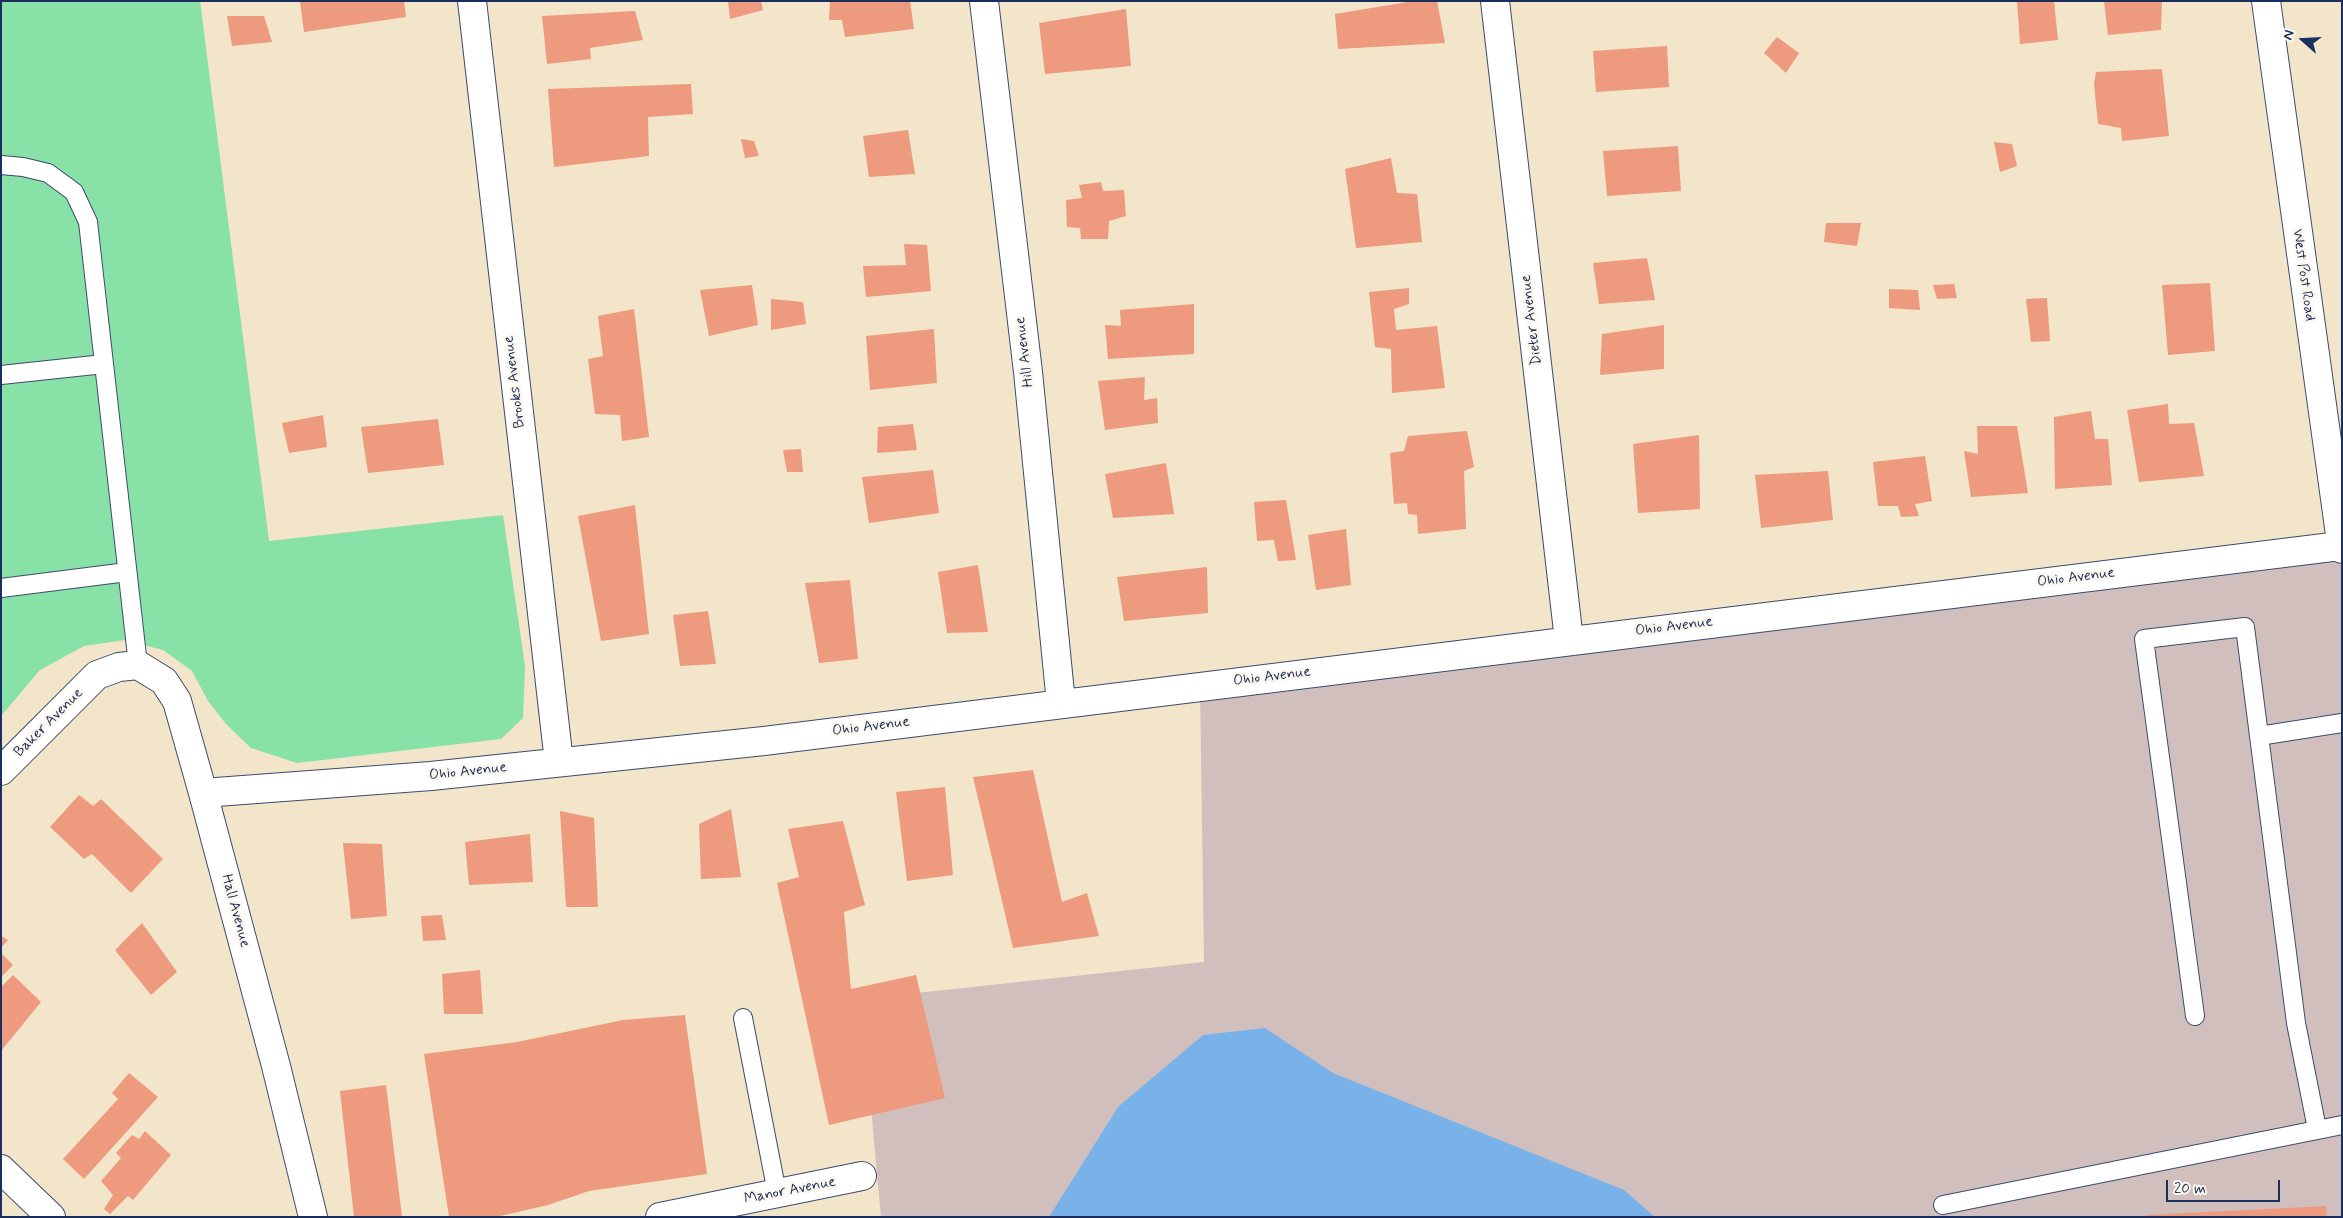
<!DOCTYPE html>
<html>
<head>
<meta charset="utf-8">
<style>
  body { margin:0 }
  #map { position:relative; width:2343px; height:1218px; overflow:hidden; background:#f2e5ca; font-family:Mynerve,sans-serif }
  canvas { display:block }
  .frame { position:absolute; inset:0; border:2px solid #1b2f5e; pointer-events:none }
  .north { position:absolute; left:2278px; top:15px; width:50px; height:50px; -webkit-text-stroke:4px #fbf7ec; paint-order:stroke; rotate:289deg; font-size:14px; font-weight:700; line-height:20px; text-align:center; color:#1b2f5e }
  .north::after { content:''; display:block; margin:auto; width:18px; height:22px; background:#1b2f5e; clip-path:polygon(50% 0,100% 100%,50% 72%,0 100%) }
  .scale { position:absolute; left:2166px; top:1180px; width:114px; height:22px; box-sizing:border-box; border:2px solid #1b2f5e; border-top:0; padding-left:6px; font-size:15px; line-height:18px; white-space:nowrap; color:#1b2f5e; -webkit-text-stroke:4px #fbf7ec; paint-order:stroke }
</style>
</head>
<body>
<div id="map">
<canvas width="2343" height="1218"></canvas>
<div class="frame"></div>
<div class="north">N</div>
<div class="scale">20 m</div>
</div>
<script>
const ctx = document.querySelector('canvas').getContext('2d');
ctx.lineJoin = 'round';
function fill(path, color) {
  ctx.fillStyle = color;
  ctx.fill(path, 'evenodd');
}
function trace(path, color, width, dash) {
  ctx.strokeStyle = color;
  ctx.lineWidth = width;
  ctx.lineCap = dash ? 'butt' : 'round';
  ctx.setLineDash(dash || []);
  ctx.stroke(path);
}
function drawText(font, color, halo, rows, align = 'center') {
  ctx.font = font + ' Mynerve,sans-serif';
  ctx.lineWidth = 5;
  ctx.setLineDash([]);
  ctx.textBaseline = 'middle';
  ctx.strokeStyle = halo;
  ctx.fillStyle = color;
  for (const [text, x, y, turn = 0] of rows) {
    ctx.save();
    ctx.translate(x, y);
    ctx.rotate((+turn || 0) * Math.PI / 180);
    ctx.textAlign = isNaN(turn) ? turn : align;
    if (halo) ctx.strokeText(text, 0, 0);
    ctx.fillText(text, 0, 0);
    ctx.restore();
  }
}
fill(new Path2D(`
  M 2342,545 L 2342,1217 L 881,1217 L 861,999 L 1204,962 L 1200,686 Z`), '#d1bfbe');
fill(new Path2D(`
  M 1,1 L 200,1 L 269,541 L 503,515 L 525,666 L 523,718 L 501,739 L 297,763 L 251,748 L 226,724 L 208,701 L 192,671 L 163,650 L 125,640 L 84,646 L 40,670 L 1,716 Z`), '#88e1a6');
fill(new Path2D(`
  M 1265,1028 L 1333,1073 L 1624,1190 L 1655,1217 L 1049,1217 L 1118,1107 L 1203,1035 Z`), '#78b2e9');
fill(new Path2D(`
  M 300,1 L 404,1 L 406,17 L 304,32 Z
  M 728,1 L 761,1 L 763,10 L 730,19 Z
  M 830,1 L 910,1 L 914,29 L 845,37 L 842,20 L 829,20 Z
  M 1414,1 L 1437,1 L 1445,43 L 1338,49 L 1335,14 Z
  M 2017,1 L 2054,1 L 2058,40 L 2020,44 Z
  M 2104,1 L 2162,1 L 2161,30 L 2108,35 Z
  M 1126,9 L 1131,66 L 1045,74 L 1039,23 Z
  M 635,11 L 643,40 L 590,48 L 591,59 L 547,64 L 542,16 Z
  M 227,16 L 264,16 L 272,42 L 232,46 Z
  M 1777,37 L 1799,53 L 1786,73 L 1764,53 Z
  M 1667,46 L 1669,87 L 1596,92 L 1593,51 Z
  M 2162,69 L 2169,136 L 2122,141 L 2121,128 L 2098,124 L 2094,84 L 2096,72 Z
  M 691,84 L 693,114 L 648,117 L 649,156 L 554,167 L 548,89 Z
  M 908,130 L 915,174 L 869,177 L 863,136 Z
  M 741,139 L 754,141 L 759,156 L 745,158 Z
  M 1994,142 L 2012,144 L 2017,166 L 2000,172 Z
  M 1678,146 L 1681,191 L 1607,196 L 1603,151 Z
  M 1391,158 L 1397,193 L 1417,194 L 1422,242 L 1356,248 L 1345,169 Z
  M 1101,182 L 1103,191 L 1124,190 L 1126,216 L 1109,221 L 1108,239 L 1081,239 L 1080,228 L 1067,227 L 1066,200 L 1082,198 L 1079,185 Z
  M 1826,223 L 1861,223 L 1857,246 L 1824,242 Z
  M 904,244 L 927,245 L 931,291 L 866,297 L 863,266 L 906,265 Z
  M 1647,258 L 1655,300 L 1599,304 L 1593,263 Z
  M 2210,283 L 2215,351 L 2168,355 L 2162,285 Z
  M 1954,284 L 1957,298 L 1937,299 L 1933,285 Z
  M 752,285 L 758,325 L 709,336 L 700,290 Z
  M 1409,288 L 1409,304 L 1394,309 L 1396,330 L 1437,326 L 1445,388 L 1392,393 L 1391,349 L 1375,347 L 1369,292 Z
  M 1889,289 L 1918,290 L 1920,310 L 1889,308 Z
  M 2047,298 L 2050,341 L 2031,342 L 2026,299 Z
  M 771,299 L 803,302 L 806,324 L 771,330 Z
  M 1194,304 L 1194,354 L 1108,359 L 1105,325 L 1121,326 L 1120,310 Z
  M 634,309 L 649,437 L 622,441 L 620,415 L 595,414 L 588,359 L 603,356 L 598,316 Z
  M 1664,325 L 1664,369 L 1600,375 L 1602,334 Z
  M 934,329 L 937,383 L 870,390 L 866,336 Z
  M 1145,377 L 1144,400 L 1157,398 L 1158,423 L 1105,430 L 1098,381 Z
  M 2168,404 L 2169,424 L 2194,423 L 2204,476 L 2139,482 L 2127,410 Z
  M 2091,411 L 2095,439 L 2108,439 L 2112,485 L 2055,489 L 2054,417 Z
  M 323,415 L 327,447 L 289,453 L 282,423 Z
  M 438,419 L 444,465 L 368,473 L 361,427 Z
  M 913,424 L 917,450 L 877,453 L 878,427 Z
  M 1977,426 L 2017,426 L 2028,493 L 1971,497 L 1964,451 L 1978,454 Z
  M 1467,431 L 1474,467 L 1464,471 L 1466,529 L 1418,534 L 1417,515 L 1408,514 L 1407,503 L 1394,504 L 1390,453 L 1404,451 L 1408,436 Z
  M 1699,435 L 1700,509 L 1638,513 L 1633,444 Z
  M 801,449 L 803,472 L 787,472 L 783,450 Z
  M 1925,456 L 1932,501 L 1915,504 L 1919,516 L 1901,517 L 1898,506 L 1878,506 L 1873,462 Z
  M 1166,463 L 1174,514 L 1113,518 L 1105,474 Z
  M 933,470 L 939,513 L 869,523 L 862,477 Z
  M 1828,471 L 1833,520 L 1761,528 L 1755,475 Z
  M 1286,500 L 1296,560 L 1278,561 L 1274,540 L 1257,541 L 1254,502 Z
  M 635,505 L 649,634 L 601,641 L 578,516 Z
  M 1346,529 L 1351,585 L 1316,590 L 1308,535 Z
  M 978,565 L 988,632 L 947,633 L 938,572 Z
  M 1207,567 L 1208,613 L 1124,621 L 1117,577 Z
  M 850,580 L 858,659 L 819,663 L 805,583 Z
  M 708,611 L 716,664 L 680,666 L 673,615 Z
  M 1033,770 L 1062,902 L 1087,893 L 1099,936 L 1013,948 L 973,777 Z
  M 945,787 L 953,875 L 907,881 L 896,792 Z
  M 79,795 L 93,806 L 101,799 L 163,859 L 131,893 L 92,854 L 84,859 L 50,827 Z
  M 731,809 L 741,877 L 701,879 L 699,824 Z
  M 560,811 L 594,818 L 598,907 L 566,907 Z
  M 843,821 L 865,905 L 844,912 L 851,989 L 916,975 L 945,1098 L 829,1125 L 777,883 L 799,877 L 788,829 Z
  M 530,834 L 533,882 L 469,885 L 465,842 Z
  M 343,843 L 382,844 L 387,916 L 351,919 Z
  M 442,915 L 446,940 L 423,941 L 421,916 Z
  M 142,923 L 177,972 L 151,995 L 115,950 Z
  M 1,936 L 8,940 L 1,948 Z
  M 1,953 L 13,965 L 1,977 Z
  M 480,970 L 483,1014 L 444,1014 L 442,974 Z
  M 13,975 L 41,1002 L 1,1051 L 1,987 Z
  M 685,1015 L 707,1174 L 589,1191 L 548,1205 L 500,1216 L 449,1217 L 424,1054 L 517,1042 L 623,1020 Z
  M 129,1073 L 158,1097 L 84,1179 L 63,1159 L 118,1099 L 112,1093 Z
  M 386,1085 L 402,1217 L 354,1217 L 340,1091 Z
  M 145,1131 L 171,1155 L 133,1200 L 128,1196 L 110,1214 L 104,1209 L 113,1195 L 101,1181 L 121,1158 L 116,1153 L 132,1135 L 139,1139 Z
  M 2326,1206 L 2327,1217 L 2146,1217 L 2146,1215 Z`), '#ed9a7e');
const lane = new Path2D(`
  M 1,165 L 23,167 L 48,173 L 74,192 L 88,222 L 138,665
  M 1,375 L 104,364
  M 1,588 L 127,572
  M 2259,736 L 2342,723
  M 2195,1016 L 2144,639 L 2245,627 L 2296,1023 L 2317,1129
  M 743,1018 L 777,1193
  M 1943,1205 L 2342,1125`);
const street = new Path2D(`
  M 472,1 L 559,762
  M 984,1 L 1028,372 L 1061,703
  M 1495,1 L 1569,640
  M 2266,1 L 2342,549
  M 1,771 L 97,675 L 119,667 L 138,665 L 164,681 L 177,701 L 203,793 L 276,1066 L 313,1217
  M 203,793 L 431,776 L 764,741 L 2340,546
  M 1,1169 L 51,1217
  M 660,1217 L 862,1176`);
trace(lane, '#3b4a6e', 20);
trace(street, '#3b4a6e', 30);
trace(lane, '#fff', 18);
trace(street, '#fff', 28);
drawText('15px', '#1b2f5e', '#fbf7ec', [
  ["West Post Road",2303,275,82],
  ["Dieter Avenue",1532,320,-97],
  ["Hill Avenue",1025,352,-97],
  ["Brooks Avenue",515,382,-97],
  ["Ohio Avenue",2076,578,-7],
  ["Ohio Avenue",1674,627,-7],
  ["Ohio Avenue",1272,677,-7],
  ["Baker Avenue",49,723,-45],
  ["Ohio Avenue",871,727,-7],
  ["Ohio Avenue",468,772,-6],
  ["Hall Avenue",235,911,75],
  ["Manor Avenue",790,1191,-11]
]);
</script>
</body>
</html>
